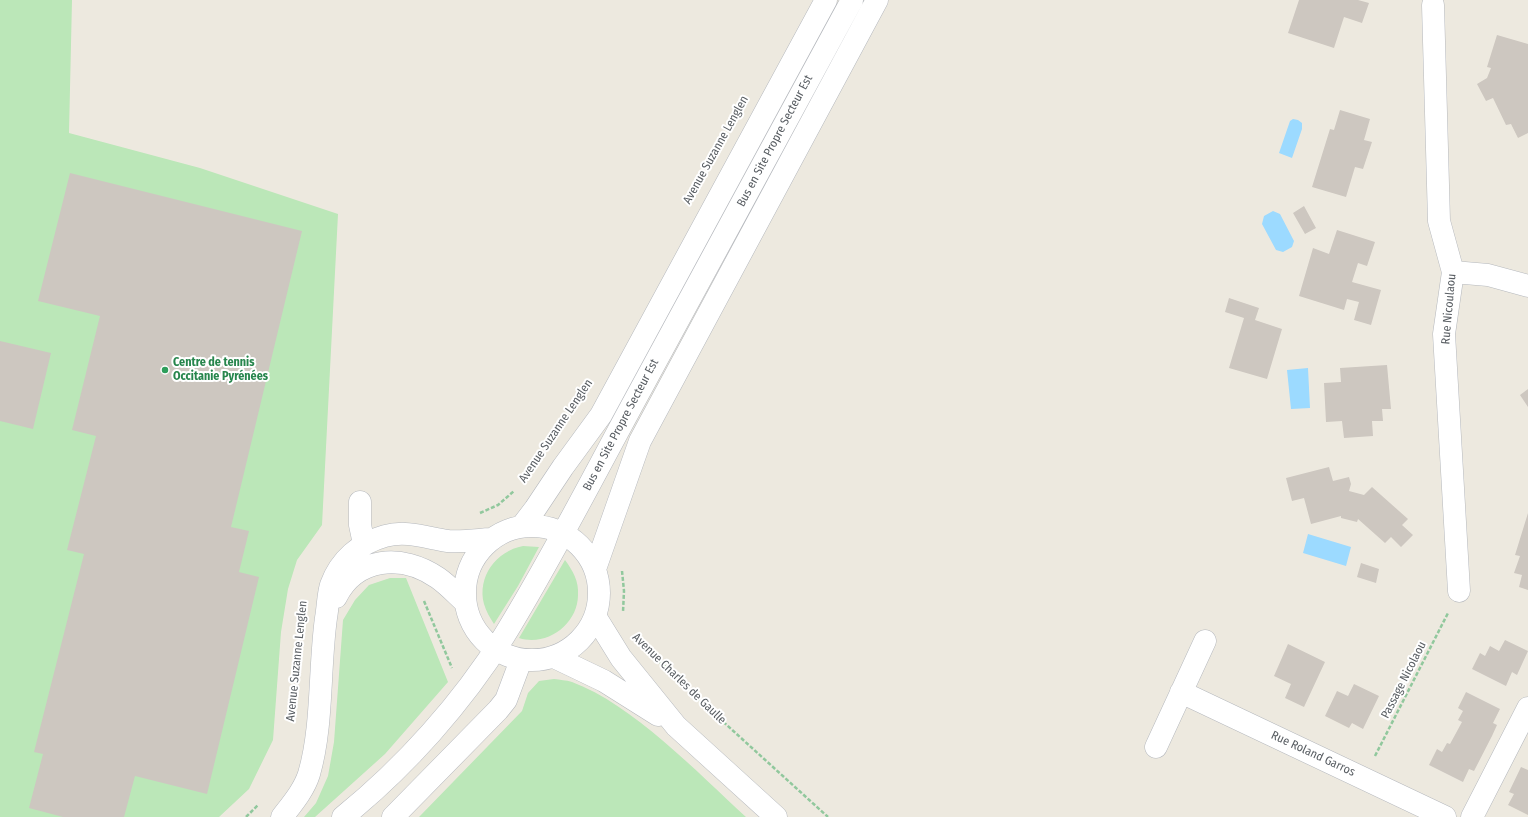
<!DOCTYPE html>
<html>
<head>
<meta charset="utf-8">
<style>
  body { margin:0 }
  canvas { display:block; background:#ede9df }
</style>
</head>
<body>
<canvas width="1528" height="817"></canvas>
<script>
const ctx = document.querySelector('canvas').getContext('2d');
ctx.lineJoin = 'round';
function fill(path, color) {
  ctx.fillStyle = color;
  ctx.fill(path, 'evenodd');
}
function trace(path, color, width, dash) {
  ctx.strokeStyle = color;
  ctx.lineWidth = width;
  ctx.lineCap = dash ? 'butt' : 'round';
  ctx.setLineDash(dash || []);
  ctx.stroke(path);
}
function drawText(font, color, halo, rows, align = 'center') {
  ctx.font = font + ' "Fira Sans Condensed",sans-serif';
  ctx.lineWidth = 4;
  ctx.setLineDash([]);
  ctx.textBaseline = 'middle';
  ctx.strokeStyle = halo;
  ctx.fillStyle = color;
  for (const [text, x, y, turn = 0] of rows) {
    ctx.save();
    ctx.translate(x, y);
    ctx.rotate((+turn || 0) * Math.PI / 180);
    ctx.textAlign = isNaN(turn) ? turn : align;
    if (halo) ctx.strokeText(text, 0, 0);
    ctx.fillText(text, 0, 0);
    ctx.restore();
  }
}
fill(new Path2D(`
  M 0,0 L 72,0 L 69,133 L 200,168 L 338,214 L 322,525 L 297,560 L 288,589 L 281,632 L 273,740 L 249,789 L 219,817 L 0,817 Z
  M 523,546 L 539,547 L 518,586 L 494,624 C 490,618 486,611 484,604 C 477,577 496,551 523,546 Z
  M 565,560 C 573,571 579,581 578,595 C 578,624 547,647 519,638 Z
  M 390,578 L 406,578 L 448,682 L 385,754 L 315,817 L 304,817 L 316,803 L 328,776 L 334,742 L 343,620 L 355,600 L 369,585 Z
  M 554,679 C 560,680 566,680 572,682 C 632,704 698,773 746,817 L 419,817 L 522,711 L 528,693 L 539,681 Z`), '#bbe7b8');
fill(new Path2D(`
  M 1293,119 L 1298,120 L 1302,123 L 1302,129 L 1292,158 L 1279,153 L 1290,121 Z
  M 1273,211 L 1280,214 L 1294,241 L 1292,247 L 1283,252 L 1276,250 L 1262,224 L 1264,216 Z
  M 1308,368 L 1310,408 L 1291,409 L 1287,370 Z
  M 1308,534 L 1351,547 L 1346,566 L 1303,553 Z`), '#9cdaff');
fill(new Path2D(`
  M 1299,0 L 1358,0 L 1369,3 L 1362,23 L 1344,17 L 1334,48 L 1288,33 Z
  M 1497,35 L 1528,44 L 1528,133 L 1518,138 L 1511,124 L 1506,125 L 1493,98 L 1486,101 L 1477,84 L 1487,78 L 1491,68 L 1487,67 Z
  M 1340,110 L 1370,119 L 1364,140 L 1372,142 L 1363,169 L 1355,167 L 1346,197 L 1312,187 L 1330,129 L 1334,130 Z
  M 70,173 L 302,231 L 231,527 L 249,531 L 239,572 L 259,577 L 207,794 L 135,776 L 124,817 L 63,817 L 29,808 L 43,754 L 34,752 L 84,554 L 67,550 L 96,436 L 72,430 L 100,316 L 38,301 Z
  M 1304,206 L 1316,228 L 1305,234 L 1293,213 Z
  M 1337,230 L 1375,242 L 1367,266 L 1358,263 L 1352,282 L 1381,290 L 1371,325 L 1354,320 L 1359,302 L 1347,299 L 1344,310 L 1299,296 L 1313,248 L 1329,254 Z
  M 1229,298 L 1259,308 L 1255,320 L 1282,329 L 1267,379 L 1229,368 L 1244,318 L 1225,312 Z
  M 0,341 L 51,353 L 33,429 L 0,421 Z
  M 1387,365 L 1391,409 L 1382,409 L 1383,421 L 1372,421 L 1373,436 L 1344,438 L 1342,421 L 1326,422 L 1324,383 L 1341,382 L 1340,368 Z
  M 1528,389 L 1528,407 L 1520,395 Z
  M 1329,467 L 1333,481 L 1349,477 L 1351,484 L 1349,491 L 1364,495 L 1372,487 L 1408,519 L 1402,525 L 1413,535 L 1401,547 L 1391,537 L 1385,543 L 1358,519 L 1357,522 L 1341,518 L 1341,516 L 1311,524 L 1304,498 L 1292,501 L 1286,478 Z
  M 1528,513 L 1528,590 L 1519,587 L 1522,575 L 1514,573 L 1520,556 L 1515,555 Z
  M 1361,563 L 1379,569 L 1376,583 L 1357,577 Z
  M 1505,640 L 1528,651 L 1517,675 L 1512,672 L 1506,686 L 1472,669 L 1480,653 L 1485,656 L 1490,646 L 1499,651 Z
  M 1288,644 L 1325,662 L 1304,707 L 1285,698 L 1291,684 L 1274,676 Z
  M 1354,684 L 1379,696 L 1363,729 L 1352,723 L 1349,728 L 1325,716 L 1337,691 L 1348,696 Z
  M 1466,692 L 1500,709 L 1493,723 L 1497,725 L 1492,736 L 1474,771 L 1469,769 L 1463,782 L 1429,765 L 1437,749 L 1442,752 L 1447,743 L 1450,744 L 1462,722 L 1458,720 L 1463,711 L 1458,708 Z
  M 1521,767 L 1528,770 L 1528,815 L 1508,805 L 1514,794 L 1509,792 Z`), '#cdc7c0');
const minor = new Path2D(`
  M 1433,5 L 1439,221 L 1453,272 L 1444,334 L 1459,591
  M 1453,272 L 1488,275 L 1528,286
  M 360,502 L 360,525 L 364,544
  M465 593a67 67 0 1 1 134 0a67 67 0 1 1-134 0Z
  M 522,526 L 535,509 L 563,467 L 601,415 L 826,0
  M 595,569 L 640,441 L 877,0
  M 336,597 C 356,557 402,553 438,578 C 448,585 456,594 465,602
  M 595,616 L 621,658 L 676,726 L 776,817
  M 554,657 L 604,681 L 658,715
  M 1181,692 L 1445,817
  M 1156,747 L 1205,641
  M 282,817 C 292,804 304,790 309,774 C 323,726 319,668 326,618 C 328,607 328,594 331,585 C 340,560 360,543 385,536 C 407,530 427,538 448,541 C 462,542 476,540 490,539
  M 343,817 C 405,767 462,703 504,636 C 552,558 593,477 636,398 C 708,265 780,133 852,0
  M 393,817 L 498,710 L 506,700 L 521,660
  M 1472,817 L 1528,708`);
trace(minor, '#b5b8bd', 23);
trace(new Path2D(`
  M 480,513 L 498,505 L 514,491
  M 622,571 L 624,591 L 623,612
  M 424,601 L 452,668
  M 658,660 L 697,698 L 828,817
  M 1375,756 L 1448,613
  M 246,817 L 258,805`), '#91c89d', 2.5, [4, 2]);
trace(minor, '#fff', 22);
for (const [x, y, r, color] of [
  [165,370,4,"#2e9e5b"]
]) {
  const dot = new Path2D();
  dot.arc(x, y, r, 0, 2 * Math.PI);
  ctx.fillStyle = color;
  ctx.fill(dot);
  trace(dot, '#fff', 1.5);
}
drawText('12px', '#585d62', '#fff', [
  ["Bus en Site Propre Secteur Est",775,141,-62],
  ["Avenue Suzanne Lenglen",716,150,-61],
  ["Rue Nicoulaou",1449,309,-85],
  ["Bus en Site Propre Secteur Est",621,425,-62],
  ["Avenue Suzanne Lenglen",556,431,-56],
  ["Avenue Suzanne Lenglen",297,661,-84],
  ["Avenue Charles de Gaulle",679,679,44],
  ["Passage Nicolaou",1404,680,-63],
  ["Rue Roland Garros",1313,754,25]
]);
drawText('bold 12px', '#27864d', '#fff', [
  ["Centre de tennis",173,363],
  ["Occitanie Pyrénées",173,377]
], 'left');
</script>
</body>
</html>
